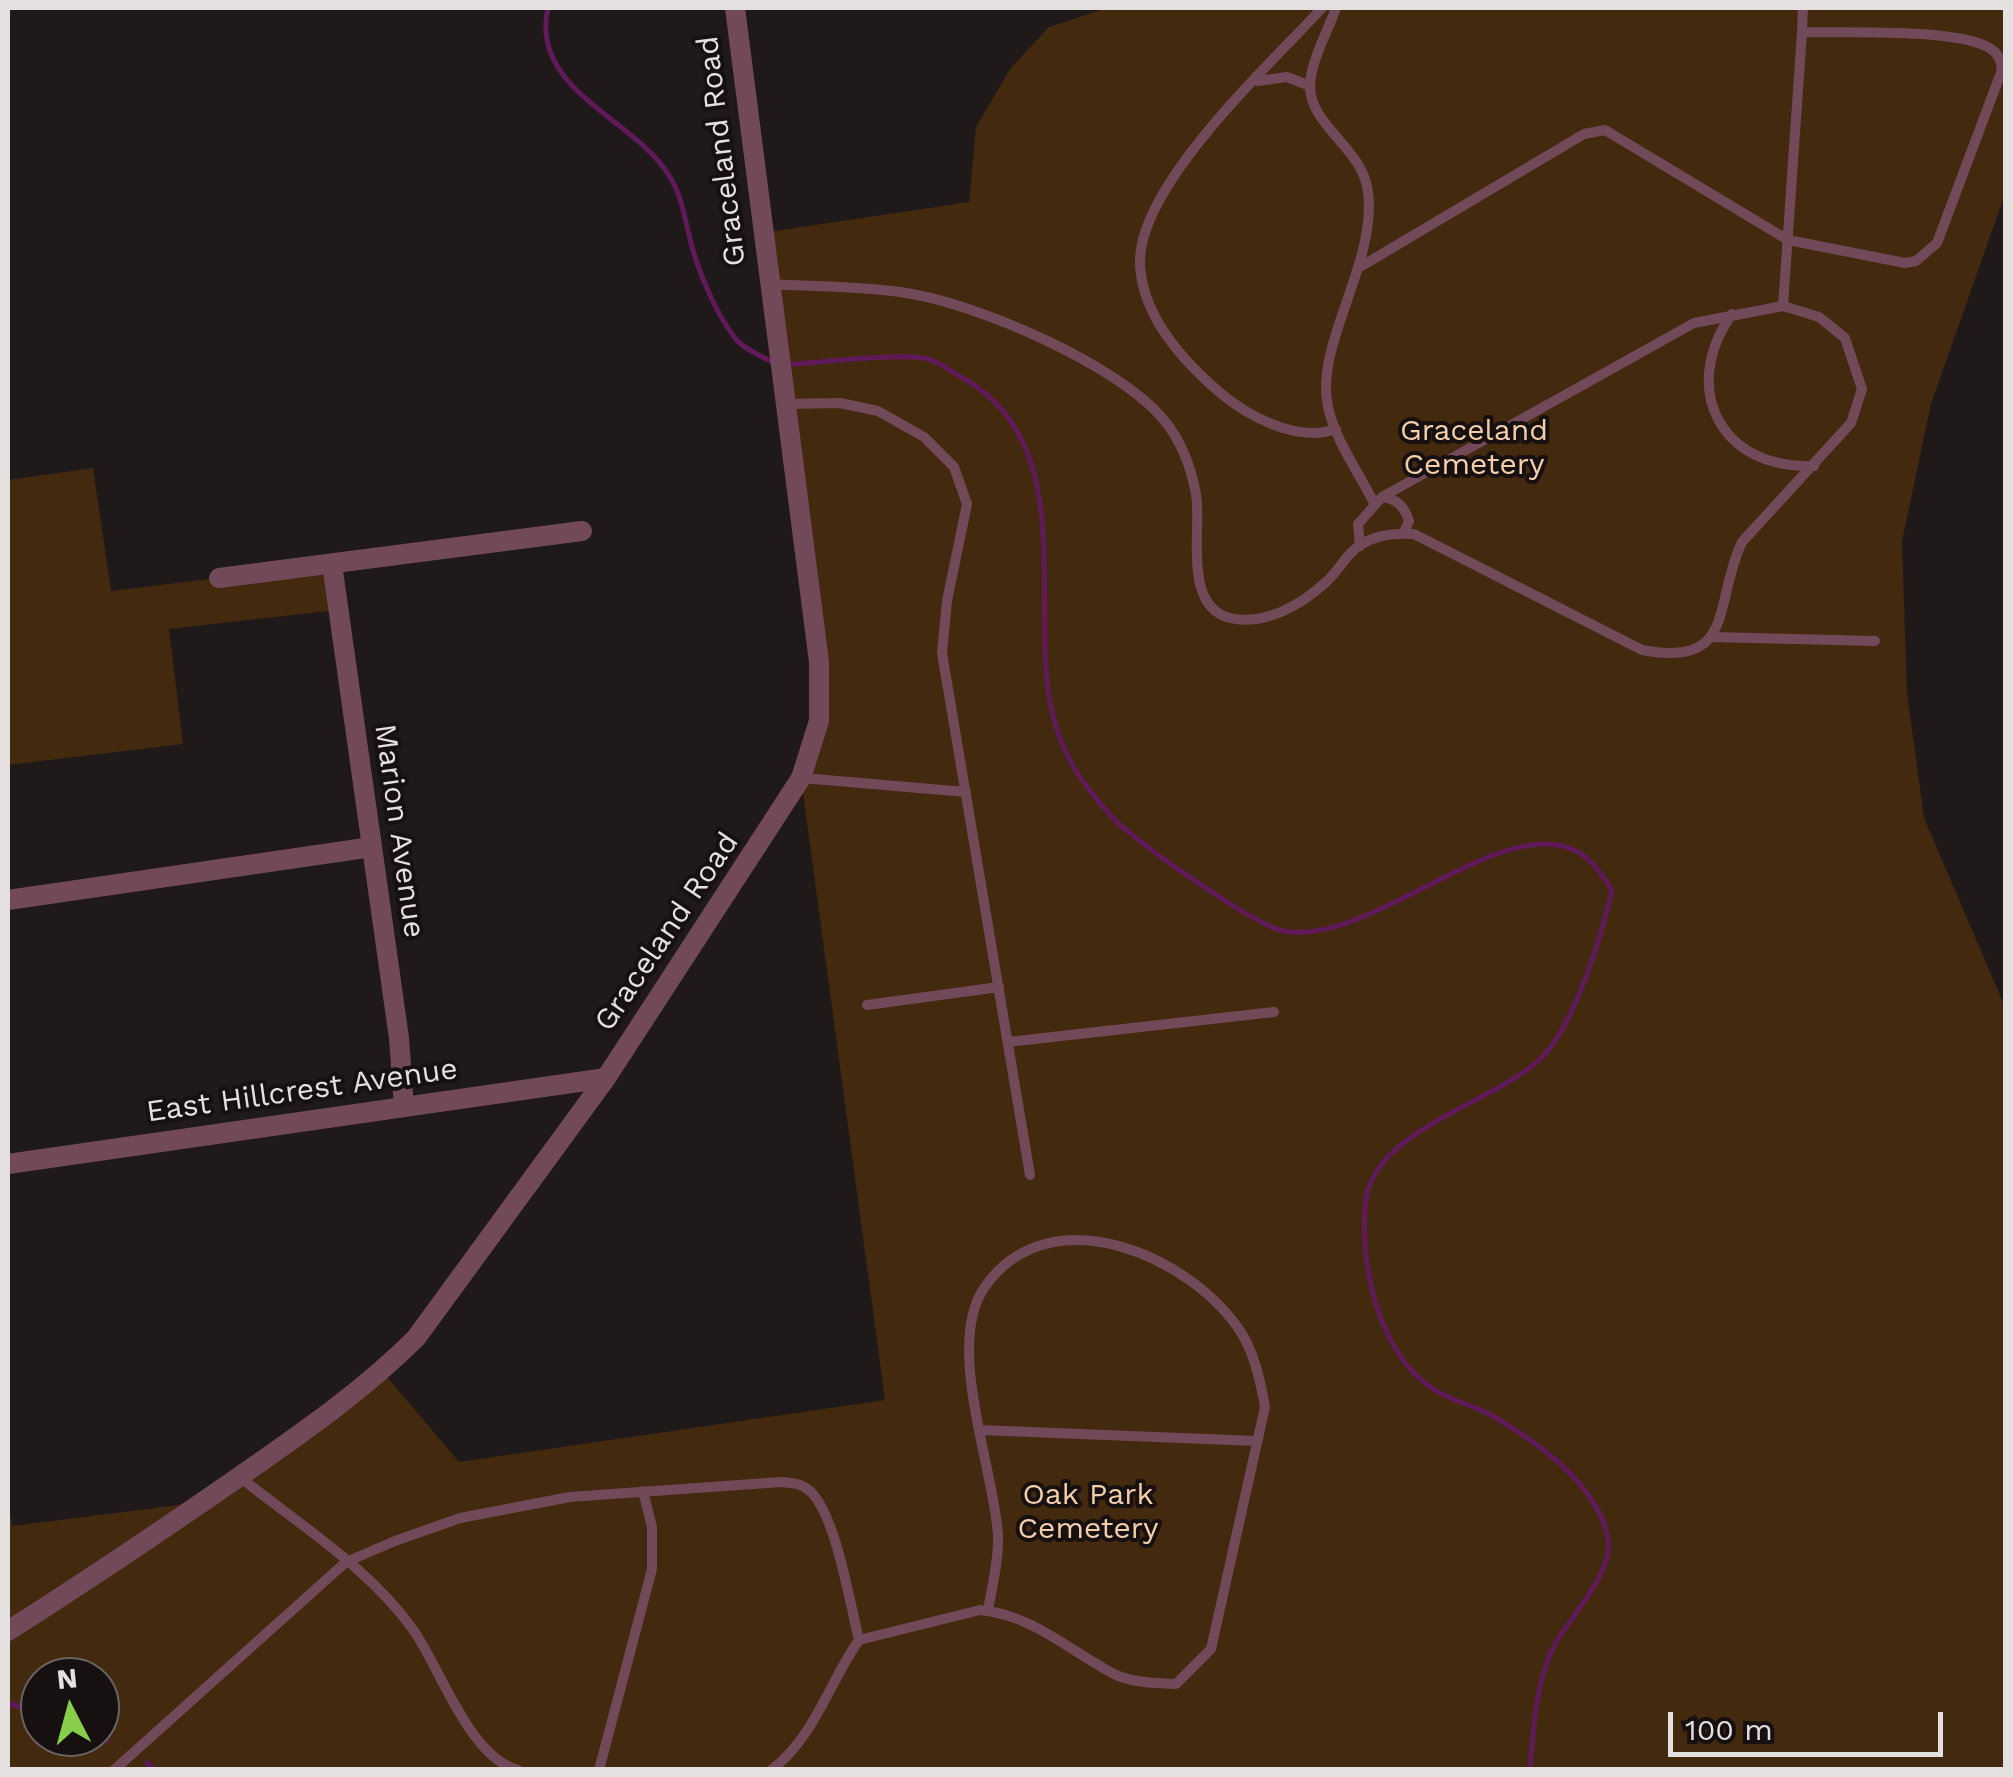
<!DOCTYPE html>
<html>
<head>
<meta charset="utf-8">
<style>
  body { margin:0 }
  #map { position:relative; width:2013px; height:1777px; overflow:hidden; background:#1f1919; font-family:"Work Sans",sans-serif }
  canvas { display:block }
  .frame { position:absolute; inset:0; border:10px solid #e5e0e0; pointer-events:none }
  .north { position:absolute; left:20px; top:1657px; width:100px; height:100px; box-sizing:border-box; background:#161010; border:2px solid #696363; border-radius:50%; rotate:354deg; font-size:28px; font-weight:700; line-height:40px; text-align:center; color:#e5e0e0 }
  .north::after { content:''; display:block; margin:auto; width:35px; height:45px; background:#87cf4a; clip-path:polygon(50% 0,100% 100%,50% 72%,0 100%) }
  .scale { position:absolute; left:1668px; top:1712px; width:275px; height:45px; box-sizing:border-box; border:5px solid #e5e0e0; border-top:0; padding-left:12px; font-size:30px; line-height:35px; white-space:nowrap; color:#e5e0e0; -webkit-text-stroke:8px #161010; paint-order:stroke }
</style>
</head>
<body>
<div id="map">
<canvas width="2013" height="1777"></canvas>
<div class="frame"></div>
<div class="north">N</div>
<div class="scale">100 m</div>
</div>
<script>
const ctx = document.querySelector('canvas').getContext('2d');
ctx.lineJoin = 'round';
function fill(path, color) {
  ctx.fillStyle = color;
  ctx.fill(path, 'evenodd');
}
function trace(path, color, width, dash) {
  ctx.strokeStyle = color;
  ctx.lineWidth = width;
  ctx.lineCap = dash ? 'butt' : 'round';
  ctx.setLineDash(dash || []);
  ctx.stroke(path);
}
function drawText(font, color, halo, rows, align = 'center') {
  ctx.font = font + ' "Work Sans",sans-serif';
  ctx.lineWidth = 8;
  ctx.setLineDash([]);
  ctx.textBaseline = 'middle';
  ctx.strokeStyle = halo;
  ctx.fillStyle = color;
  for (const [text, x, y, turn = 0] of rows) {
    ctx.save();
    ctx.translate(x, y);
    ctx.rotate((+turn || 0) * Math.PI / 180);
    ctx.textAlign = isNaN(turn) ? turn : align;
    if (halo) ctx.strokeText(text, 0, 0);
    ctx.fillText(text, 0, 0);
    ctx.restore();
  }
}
fill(new Path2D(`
  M 1107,8 L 2005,8 L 2005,194 L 1931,404 L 1902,541 L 1907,693 L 1924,818 L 2005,1007 L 2005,1769 L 8,1769 L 8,1501 L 12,1526 L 203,1502 L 382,1371 L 459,1462 L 885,1400 L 801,778 L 819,721 L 762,233 L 969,202 L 976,127 L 1010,69 L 1049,27 ZM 40,1677 L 100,1677 L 100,1737 L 40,1737 Z
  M 93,468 L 111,591 L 332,564 L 337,610 L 169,629 L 183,744 L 8,765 L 8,480 Z`), '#43290e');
trace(new Path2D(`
  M 548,8 C 529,89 633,118 668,174 C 682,195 684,216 690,239 C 698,271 715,312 735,338 C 743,349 762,356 774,363
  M 784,365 C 814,363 902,352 928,359 C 939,362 951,371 961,377 C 1078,440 1031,595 1050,702 C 1059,752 1081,783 1114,819 C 1136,842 1257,927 1284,931 C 1371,947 1501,812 1576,851 C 1593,860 1602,875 1612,890 C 1601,937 1574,1029 1538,1061 C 1492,1103 1376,1130 1366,1199 C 1358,1260 1378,1355 1435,1390 C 1452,1401 1473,1405 1491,1415 C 1536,1441 1597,1483 1608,1538 C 1615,1571 1570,1617 1555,1644 C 1536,1680 1533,1730 1530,1770
  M 8,1703 L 40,1713
  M 99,1737 L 107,1741
  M 147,1763 L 156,1770`), '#601a5a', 5);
trace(new Path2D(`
  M 1322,8 C 1270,65 1137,186 1140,264 C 1142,315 1181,359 1218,391 C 1247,416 1297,443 1336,429
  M 1336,8 C 1328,31 1310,62 1310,87 C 1311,127 1363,148 1368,192 C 1377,264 1314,345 1328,407 C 1335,440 1359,473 1374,503
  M 1258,81 L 1287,77 L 1310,86
  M 1360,267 L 1584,134 L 1605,130 L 1788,240 L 1905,263 L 1916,261 L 1937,243 L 2002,70 C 2001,61 1999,54 1991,49 C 1960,28 1844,33 1802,32 L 1803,8
  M 770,284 C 815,287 862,286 906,293 C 976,303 1117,364 1163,419 C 1181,440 1191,467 1196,494 C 1202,529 1182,606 1230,618 C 1265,626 1301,605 1326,582 C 1340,570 1346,553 1362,544 C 1378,534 1396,533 1414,534 L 1642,650 C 1737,668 1713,603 1742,542 L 1851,423 L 1862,389 L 1845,338 L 1819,317 L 1783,306 L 1694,323 L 1382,497 L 1358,524 L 1360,546
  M 1783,306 L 1802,32
  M 1732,314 C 1679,389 1721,470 1814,466
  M 784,404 L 840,403 L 878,411 L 924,437 L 954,467 L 967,504 L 947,601 L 942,653 L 1030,1175
  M 1383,497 C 1398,500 1404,506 1409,521 L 1403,534
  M 1712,637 L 1875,641
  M 802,778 L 966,792
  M 867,1005 L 999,987
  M 1008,1042 L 1274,1012
  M 980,1430 L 1256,1441
  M 240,1477 C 299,1525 370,1568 414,1631 C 441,1670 470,1758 518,1770
  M 859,1640 L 980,1610 C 1033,1615 1068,1650 1114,1674 C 1132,1683 1156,1683 1176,1684 L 1211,1649 L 1265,1407 C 1261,1383 1255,1355 1242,1334 C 1193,1256 1049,1193 984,1288 C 945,1346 994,1469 998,1535 C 999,1560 992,1586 988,1611
  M 114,1770 L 346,1562 L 395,1541 L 460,1518 L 570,1497 L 781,1482 C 792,1483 801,1483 810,1491 C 836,1515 850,1604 859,1640 C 830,1681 813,1740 771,1770
  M 599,1770 L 652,1569 L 652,1527 L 643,1491`), '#714959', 10);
trace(new Path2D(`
  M 332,564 L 399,1038 L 404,1107
  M 219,578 L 582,531
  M 8,900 L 372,847
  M 8,1164 L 606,1078
  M 8,1631 C 85,1582 161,1531 236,1479 C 299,1435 362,1392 416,1338 L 606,1078 L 801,778 L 819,721 L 819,662 L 735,8`), '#714959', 20);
drawText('30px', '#e5e0e0', '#161010', [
  ["Graceland Road",722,151,-97],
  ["Marion Avenue",399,831,82],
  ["Graceland Road",667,932,-56],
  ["East Hillcrest Avenue",302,1091,-8]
]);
drawText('30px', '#f4ceab', '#161010', [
  ["Graceland",1474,431],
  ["Cemetery",1474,465],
  ["Oak Park",1088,1495],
  ["Cemetery",1088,1529]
]);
</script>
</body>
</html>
